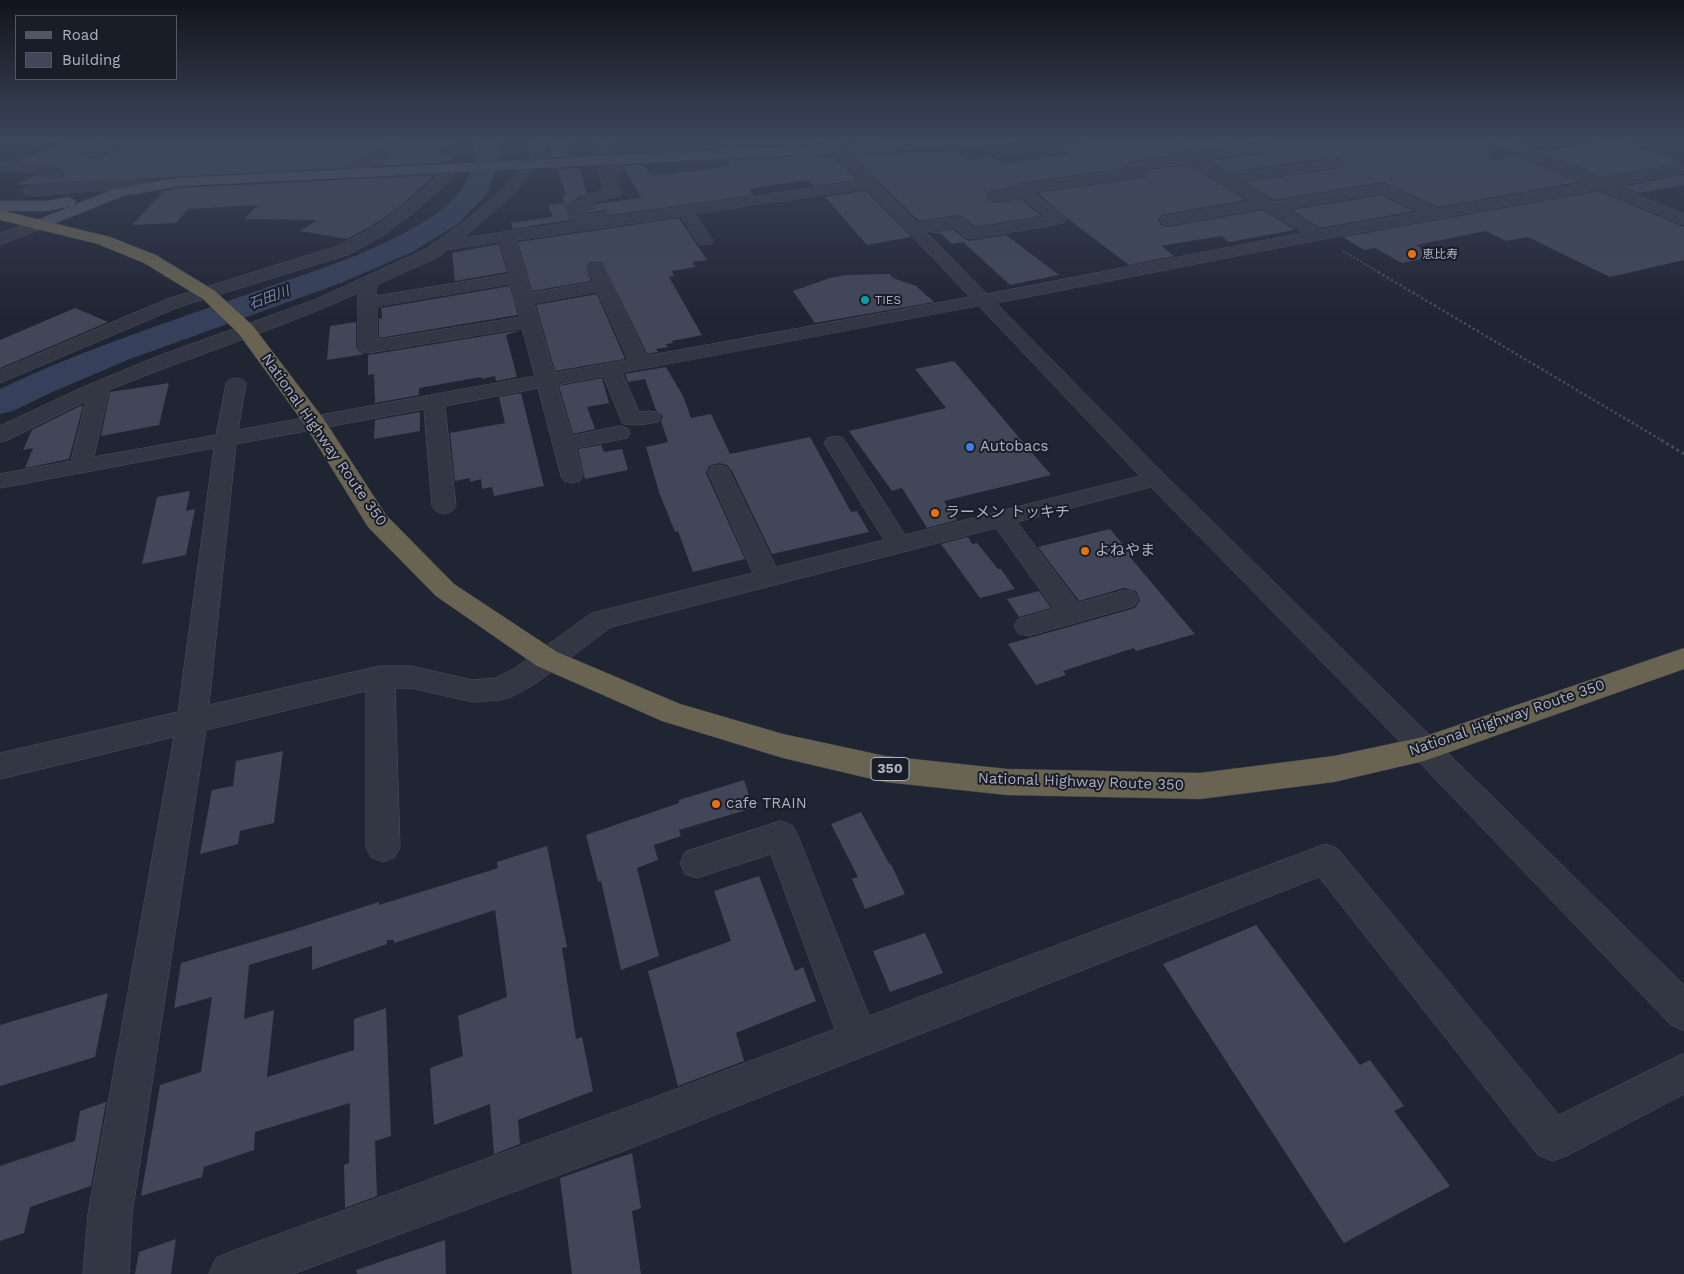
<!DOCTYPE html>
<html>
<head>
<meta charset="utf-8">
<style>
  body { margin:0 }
  #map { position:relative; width:1684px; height:1274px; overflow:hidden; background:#202533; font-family:"Work Sans",sans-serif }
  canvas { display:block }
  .legend { position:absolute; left:15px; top:15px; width:162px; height:65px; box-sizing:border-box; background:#191d28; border:1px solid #545865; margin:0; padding:6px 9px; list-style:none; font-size:15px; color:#adb1c1 }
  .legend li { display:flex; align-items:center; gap:10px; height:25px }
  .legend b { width:25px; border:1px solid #545865 }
</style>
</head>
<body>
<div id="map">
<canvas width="1684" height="1274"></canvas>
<ul class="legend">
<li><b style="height:6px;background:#515664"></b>Road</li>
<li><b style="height:14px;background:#414758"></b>Building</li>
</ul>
</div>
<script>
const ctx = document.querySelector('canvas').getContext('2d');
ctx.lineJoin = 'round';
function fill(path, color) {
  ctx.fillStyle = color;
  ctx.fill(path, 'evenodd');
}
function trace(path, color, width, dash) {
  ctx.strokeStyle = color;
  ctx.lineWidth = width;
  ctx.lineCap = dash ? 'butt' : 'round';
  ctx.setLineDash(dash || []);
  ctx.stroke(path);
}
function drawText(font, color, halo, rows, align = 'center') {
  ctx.font = font + ' "Work Sans","Noto Sans JP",sans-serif';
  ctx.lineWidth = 4;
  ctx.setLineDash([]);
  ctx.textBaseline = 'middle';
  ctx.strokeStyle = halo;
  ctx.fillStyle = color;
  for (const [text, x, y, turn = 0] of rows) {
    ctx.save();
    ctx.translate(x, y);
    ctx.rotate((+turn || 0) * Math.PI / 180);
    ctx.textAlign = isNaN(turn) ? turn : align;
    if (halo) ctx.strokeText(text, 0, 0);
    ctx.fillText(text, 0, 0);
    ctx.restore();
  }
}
fill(new Path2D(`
  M 4,140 L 57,140 L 7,166 L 0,165 L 0,143 Z`), '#253337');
fill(new Path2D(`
  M 473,140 L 497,140 L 500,145 L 500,153 L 489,190 L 485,196 L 458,224 L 412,252 L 341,283 L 130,359 L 50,393 L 13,411 L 0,414 L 0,389 C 86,348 178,319 268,287 C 326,267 387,248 437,213 C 445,207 459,195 464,186 C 470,176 479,150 473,140 Z`), '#36405b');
fill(new Path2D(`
  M 67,140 L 104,140 L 86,149 L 84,154 L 88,158 L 99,158 L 129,140 L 395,140 L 343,168 L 16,185 L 36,175 L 55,179 L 62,177 L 64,172 L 60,168 L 18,162 Z
  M 419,140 L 460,140 L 435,153 L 454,154 L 448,162 L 374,166 Z
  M 546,140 L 570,140 L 575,156 L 552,157 Z
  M 736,140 L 825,140 L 826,143 L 741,148 Z
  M 1104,140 L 1152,140 L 1173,155 L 1128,162 L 1124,168 L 1020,183 L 1012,187 L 991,191 L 986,196 L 990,201 L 996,203 L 1020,199 L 1041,216 L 975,227 L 965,218 L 959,215 L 919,221 L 852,155 L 956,151 L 967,161 L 993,157 L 1001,164 L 1068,154 L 1059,147 Z
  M 1175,140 L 1210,140 L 1217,144 L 1244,140 L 1272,140 L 1193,152 Z
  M 1281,140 L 1487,140 L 1489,161 L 1517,156 L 1578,182 L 1438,207 L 1383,182 L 1274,200 L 1245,182 L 1340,168 L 1344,162 L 1340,158 L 1335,157 L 1228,172 L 1210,161 L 1279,151 L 1288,146 Z
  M 1611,140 L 1621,140 L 1683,163 L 1602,177 L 1542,152 Z
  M 833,155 L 856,180 L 814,186 L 809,180 L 749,189 L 753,195 L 612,215 L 604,210 L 586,213 L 585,210 L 594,209 L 597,204 L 641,198 L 623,166 L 643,165 L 651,176 L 730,166 L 726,160 Z
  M 1189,165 L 1246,200 L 1162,215 L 1158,219 L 1161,225 L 1168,227 L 1263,210 L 1295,230 L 1229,242 L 1221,236 L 1161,246 L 1174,256 L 1129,265 L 1068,219 L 1038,193 L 1140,178 L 1147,176 L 1148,170 Z
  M 579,168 L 587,193 L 565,205 L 570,220 L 513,229 L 511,223 L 553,217 L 548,205 L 565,203 L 562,196 L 566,195 L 557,169 Z
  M 434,175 L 401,206 L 371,226 L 347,239 L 300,231 L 318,220 L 244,219 L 258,205 L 188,209 L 176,223 L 132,225 L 164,191 L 179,188 Z
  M 1684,175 L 1684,185 L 1639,193 L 1623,187 Z
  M 866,191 L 911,237 L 867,245 L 825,197 Z
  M 1599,191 L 1684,227 L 1684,260 L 1610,277 L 1528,237 L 1506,241 L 1486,231 L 1416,245 L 1436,256 L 1402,263 L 1375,248 L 1364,250 L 1343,237 Z
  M 1381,195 L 1414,211 L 1321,228 L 1292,210 Z
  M 679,218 L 707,260 L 692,262 L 696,267 L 672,271 L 674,276 L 669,277 L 702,335 L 672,341 L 673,343 L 666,344 L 668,347 L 656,349 L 658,352 L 647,354 L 602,262 L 590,262 L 586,267 L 591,281 L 532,291 L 518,242 Z
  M 953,229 L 963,238 L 969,241 L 1006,235 L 1059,275 L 1010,285 L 963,242 L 952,244 L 940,233 L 930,233 Z
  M 499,244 L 507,272 L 455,281 L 452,253 Z
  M 890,274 L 893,278 L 916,286 L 934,302 L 815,323 L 793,291 L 830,278 L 846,275 Z
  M 510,286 L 518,315 L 379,338 L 379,319 L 382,318 L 381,308 Z
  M 597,294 L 625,359 L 555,371 L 536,305 Z
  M 75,308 L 108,322 L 0,368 L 0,340 Z
  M 356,322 L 356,347 L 360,352 L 365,354 L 327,360 L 330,326 Z
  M 521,330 L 506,335 L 517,377 L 496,381 L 495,376 L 482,379 L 481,377 L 419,388 L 419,395 L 375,403 L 374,374 L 368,375 L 368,355 Z
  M 954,361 L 1051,475 L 944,501 L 957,520 L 927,528 L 902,488 L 892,491 L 849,431 L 946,408 L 915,369 Z
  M 666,367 L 683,396 L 691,418 L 711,414 L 730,454 L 810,437 L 851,512 L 857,511 L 869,532 L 772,554 L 732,471 L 727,465 L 719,463 L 709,466 L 706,473 L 745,559 L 693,572 L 678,531 L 675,532 L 659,492 L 646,447 L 668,442 L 661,421 L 663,416 L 656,410 L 645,379 L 628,382 L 625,374 Z
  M 602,378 L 609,403 L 587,407 L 595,429 L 573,434 L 559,386 Z
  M 169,383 L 159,425 L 101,436 L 110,392 Z
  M 521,393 L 544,486 L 494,496 L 492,487 L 482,489 L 481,479 L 470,482 L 470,478 L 455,481 L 450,433 L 505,423 L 499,397 Z
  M 80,406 L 83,406 L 69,459 L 25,468 L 33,448 L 23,450 L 32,430 Z
  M 420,412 L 420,431 L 374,439 L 375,420 Z
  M 601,445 L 604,452 L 622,449 L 628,470 L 585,479 L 578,449 Z
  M 190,491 L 186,511 L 195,509 L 186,555 L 142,564 L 157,497 Z
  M 1110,529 L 1132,555 L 1129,556 L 1195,634 L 1136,651 L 1134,648 L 1063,671 L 1066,675 L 1036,685 L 1008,644 L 1135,608 L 1140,600 L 1136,591 L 1124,588 L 1079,601 L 1038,547 Z
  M 968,537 L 972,544 L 977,543 L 998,569 L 1001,569 L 1015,589 L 980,598 L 941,544 Z
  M 1039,591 L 1051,608 L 1019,617 L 1007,599 Z
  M 283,751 L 274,823 L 240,831 L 238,844 L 200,854 L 212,790 L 233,786 L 236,761 Z
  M 744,780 L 753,808 L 679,830 L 681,836 L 654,845 L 658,860 L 637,868 L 659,956 L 621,970 L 601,881 L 598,882 L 586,835 L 679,803 L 679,800 Z
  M 861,812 L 890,865 L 891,864 L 905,894 L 865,909 L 852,879 L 858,877 L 831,824 Z
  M 547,846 L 567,947 L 562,948 L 576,1039 L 582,1037 L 593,1091 L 518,1120 L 520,1144 L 494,1154 L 490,1104 L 434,1125 L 430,1068 L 463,1056 L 458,1016 L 507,997 L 495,910 L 394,943 L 394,940 L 387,940 L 387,944 L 312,970 L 312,946 L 249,965 L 244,1019 L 274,1010 L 267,1077 L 354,1050 L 354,1019 L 386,1008 L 391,1136 L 375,1141 L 377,1196 L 345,1208 L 344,1165 L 349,1163 L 350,1103 L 255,1132 L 254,1150 L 204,1167 L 202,1177 L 141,1196 L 160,1085 L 201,1072 L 212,997 L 174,1008 L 181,963 L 289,931 L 379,902 L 379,905 L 498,868 L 497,862 Z
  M 759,876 L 795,971 L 803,967 L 816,1001 L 736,1033 L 744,1061 L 678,1086 L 648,971 L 731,941 L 714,891 Z
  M 1256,925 L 1360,1065 L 1370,1060 L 1404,1106 L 1394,1111 L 1450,1186 L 1344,1243 L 1163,964 Z
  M 925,933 L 943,973 L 890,992 L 873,951 Z
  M 108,993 L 95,1057 L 0,1086 L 0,1025 Z
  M 106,1102 L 91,1186 L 30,1207 L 24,1233 L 0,1241 L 0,1166 L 75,1141 L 80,1111 Z
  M 632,1153 L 641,1208 L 632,1211 L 641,1274 L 572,1274 L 560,1178 Z
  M 176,1239 L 171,1274 L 135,1274 L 139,1252 Z
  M 445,1240 L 446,1274 L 357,1274 L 356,1270 Z`), '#414758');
const minor = new Path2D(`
  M 109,140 L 127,140 L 98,156 L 88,156 L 86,153 L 88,150 Z
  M 399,140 L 417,140 L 353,176 L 343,176 L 341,173 L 343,170 Z
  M 528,140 L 542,140 L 544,165 L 542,168 L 533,168 L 515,193 L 463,238 L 573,222 L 566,206 L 569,203 L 581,200 L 583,196 L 605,190 L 598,171 L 600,168 L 607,166 L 597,144 L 603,140 L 609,141 L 620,161 L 622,170 L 620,173 L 614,174 L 622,193 L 619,196 L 596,201 L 594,207 L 583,209 L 585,215 L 603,212 L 609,214 L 611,217 L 860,181 L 830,149 L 837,145 L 927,140 L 1014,140 L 1007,144 L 848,153 L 918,223 L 958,217 L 964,219 L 974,229 L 1045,217 L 1021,197 L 996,201 L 991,199 L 988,196 L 991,193 L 1013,189 L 1015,186 L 1020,185 L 1127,169 L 1126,167 L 1128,164 L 1178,156 L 1154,140 L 1171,140 L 1193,154 L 1279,141 L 1286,145 L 1279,149 L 1205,160 L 1228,174 L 1335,159 L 1340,160 L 1342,163 L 1340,166 L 1335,167 L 1240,181 L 1274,202 L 1383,184 L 1438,209 L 1584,183 L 1492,143 L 1490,140 L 1509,140 L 1602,179 L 1684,165 L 1684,173 L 1616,186 L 1684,214 L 1684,225 L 1599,189 L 1318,240 L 996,303 L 1164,474 L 1684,985 L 1684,1031 L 1671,1025 L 1374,715 L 1151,487 L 1017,522 L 1078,603 L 1125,590 L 1134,592 L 1138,599 L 1134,606 L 1028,636 L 1018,633 L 1014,626 L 1018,619 L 1054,609 L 996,528 L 611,627 L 535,684 L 511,697 L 501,700 L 472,702 L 411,688 L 395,688 L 400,847 L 395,857 L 383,862 L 371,857 L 366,847 L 366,691 L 206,730 L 132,1214 L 129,1274 L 83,1274 L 88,1214 L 174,737 L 0,779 L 0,753 L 178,712 L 214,448 L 0,488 L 0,474 L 71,461 L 86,401 L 8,440 L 0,442 L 0,426 L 81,388 L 158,356 L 314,300 L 426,249 L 468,219 L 505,187 L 519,169 L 518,165 L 520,162 L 530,162 ZM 1189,163 L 1251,201 L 1162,217 L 1160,220 L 1162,223 L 1168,225 L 1263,208 L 1303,233 L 987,294 L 926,232 L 954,227 L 964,237 L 970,239 L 1064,223 L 1066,220 L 1064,217 L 1033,192 L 1140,176 L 1145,175 L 1147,172 L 1145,169 ZM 867,189 L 970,297 L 646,356 L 602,264 L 596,263 L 590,264 L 587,268 L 594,282 L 531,293 L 516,240 L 681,216 L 699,244 L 711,244 L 713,241 L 695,214 ZM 1381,193 L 1420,212 L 1321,230 L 1287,209 ZM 500,242 L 509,274 L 376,296 L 376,285 L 438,257 L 447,250 ZM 511,284 L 520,317 L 377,340 L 377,307 ZM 598,292 L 628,360 L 554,373 L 534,304 ZM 358,293 L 358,347 L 361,351 L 368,353 L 522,328 L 535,376 L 238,430 L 246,384 L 243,380 L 236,378 L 229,380 L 226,384 L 216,435 L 94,457 L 109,390 C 192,356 277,330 358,293 ZM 979,306 L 1140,476 L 905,535 L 843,438 L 835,436 L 827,438 L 824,443 L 884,540 L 776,567 L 730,472 L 727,467 L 719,465 L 711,467 L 708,472 L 753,573 L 592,613 L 515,668 L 496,678 L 472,680 L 411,666 L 380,666 L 209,705 L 236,444 L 424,409 L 432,506 L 436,511 L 444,514 L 452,511 L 456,506 L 445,406 L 538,388 L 561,476 L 564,481 L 572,483 L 580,481 L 583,476 L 576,448 L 627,438 L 630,433 L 627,428 L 619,426 L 572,436 L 557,385 L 603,376 L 623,424 C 635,426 646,424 658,422 L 661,417 L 658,412 L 650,411 L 639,412 L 622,373 Z
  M 719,140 L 733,140 L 744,154 L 742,157 L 732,157 Z
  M 0,163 L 28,164 L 60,170 L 62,173 L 60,176 L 55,177 L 28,172 L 0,171 Z
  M 448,165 L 453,166 L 455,169 L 454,173 L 445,185 L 413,213 L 383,235 L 350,254 L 179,307 L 0,383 L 0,370 L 167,299 L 338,246 L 372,228 L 402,207 L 434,179 L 443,166 Z
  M 133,180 L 156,183 L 158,186 L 156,189 L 133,188 L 30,196 L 25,194 L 22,191 L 25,188 L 30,186 Z
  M 38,220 L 44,222 L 46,225 L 44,228 L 0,245 L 0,234 Z
  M 781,821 L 793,826 L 798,836 L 869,1016 L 1325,844 L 1337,848 L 1559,1115 L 1684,1053 L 1684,1094 L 1568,1155 L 1553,1161 L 1538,1155 L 1319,877 L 626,1150 L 293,1274 L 209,1274 L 216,1258 L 232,1251 L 626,1108 L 835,1029 L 771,854 L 697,878 L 685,874 L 680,863 L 685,852 Z`);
const major = new Path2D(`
  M 827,140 L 841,140 L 844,149 L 837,153 L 179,186 L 123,196 L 38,230 L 32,228 L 30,225 L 32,222 L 72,206 L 46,211 L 0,211 L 0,201 L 46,201 L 68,197 L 73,199 L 76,202 L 74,205 L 114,189 L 179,178 L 829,145 Z`);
const highway = new Path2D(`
  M 0,210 L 110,237 L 156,255 L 215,291 L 253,326 L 323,418 L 386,515 L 454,584 L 557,652 L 680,704 L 783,734 L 885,756 L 1007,769 L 1200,773 L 1334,756 L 1423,737 L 1684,648 L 1684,669 L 1424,761 L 1334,782 L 1200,799 L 1007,795 L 885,782 L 783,758 L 662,721 L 537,666 L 436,596 L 368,527 L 305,425 L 239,334 L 203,299 L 144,263 L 98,244 L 0,220 Z`);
trace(minor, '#4e525f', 1);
trace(major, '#3d414d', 1);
trace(highway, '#3b3f4b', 1);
trace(new Path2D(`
  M 1343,251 L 1380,273`), '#414e54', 2, [2, 2]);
trace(new Path2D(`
  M 1378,272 L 1663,441`), '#414e54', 2.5, [2.5, 2.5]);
trace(new Path2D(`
  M 1661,440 L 1684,454`), '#414e54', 3, [3, 3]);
fill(minor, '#333744');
fill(major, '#515664');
fill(highway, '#696351');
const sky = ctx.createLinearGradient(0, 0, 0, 318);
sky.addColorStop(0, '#12141c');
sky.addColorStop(0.44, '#3c465b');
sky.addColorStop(1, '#3c465b00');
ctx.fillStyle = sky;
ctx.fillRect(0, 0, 1684, 318);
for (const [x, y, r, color] of [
  [1412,254,5,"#e8710a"],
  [865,300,5,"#0f9aa8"],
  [970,447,5,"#3f7fe0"],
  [935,513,5,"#e8710a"],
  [1085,551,5,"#e8710a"],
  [716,804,5,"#e8710a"]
]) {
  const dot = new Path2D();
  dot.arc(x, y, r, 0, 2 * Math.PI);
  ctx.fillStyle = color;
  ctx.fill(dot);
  trace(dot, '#191d28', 2);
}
drawText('12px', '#adb1c1', '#191d28', [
  ["恵比寿",1422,254],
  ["TIES",875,300]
], 'left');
drawText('italic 14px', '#7785a8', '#191d28', [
  ["石田川",269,298,-20]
]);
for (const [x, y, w] of [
  [890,769,38]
]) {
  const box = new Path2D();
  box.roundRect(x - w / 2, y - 11.5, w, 23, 4);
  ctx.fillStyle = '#191d28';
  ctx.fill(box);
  trace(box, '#adb1c1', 1);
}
drawText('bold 14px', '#adb1c1', null, [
  ["350",890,769]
]);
drawText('15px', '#adb1c1', '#191d28', [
  ["National Highway Route 350",324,440,55],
  ["National Highway Route 350",1507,718,-19],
  ["National Highway Route 350",1081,782,2]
]);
drawText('15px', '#adb1c1', '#191d28', [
  ["Autobacs",980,447],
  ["ラーメン トッキチ",945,513],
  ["よねやま",1095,551],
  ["cafe TRAIN",726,804]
], 'left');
</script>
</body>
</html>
